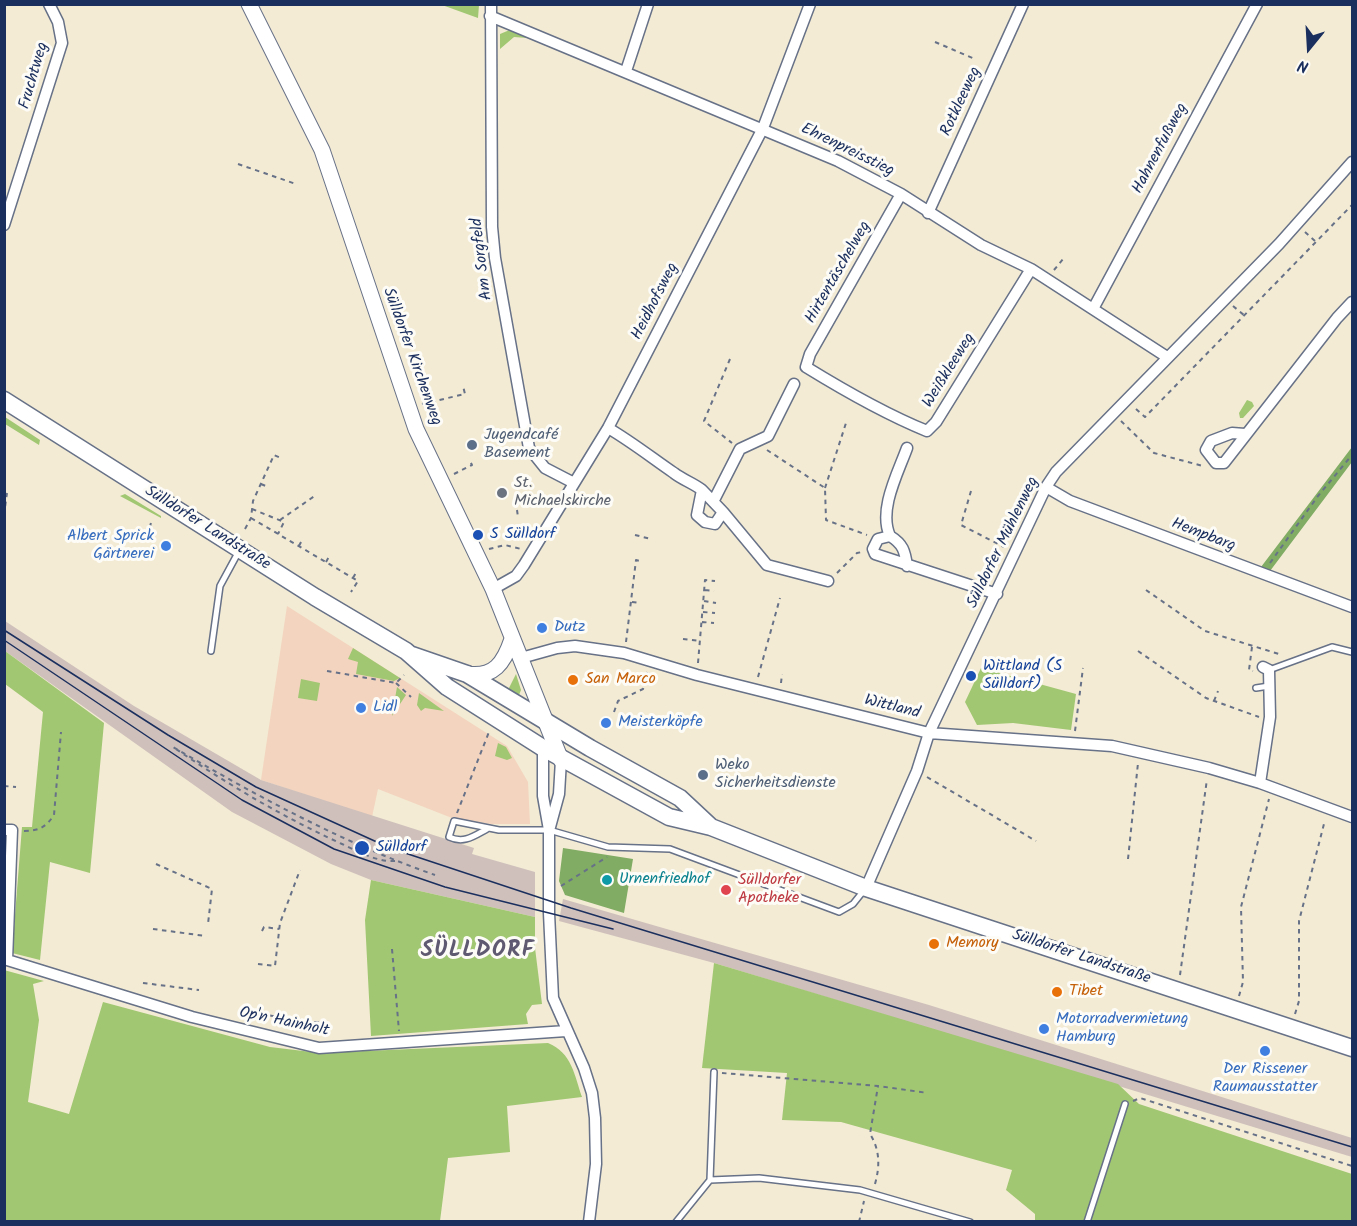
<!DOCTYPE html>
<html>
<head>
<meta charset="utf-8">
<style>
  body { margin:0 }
  #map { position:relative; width:1357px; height:1226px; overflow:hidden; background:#f3ebd4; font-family:Kalam,sans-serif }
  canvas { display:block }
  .frame { position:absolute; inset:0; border:6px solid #1b2f5e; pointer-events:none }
  .north { position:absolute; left:1279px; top:18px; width:60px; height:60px; -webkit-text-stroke:4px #fdfcf7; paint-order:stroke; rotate:198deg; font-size:16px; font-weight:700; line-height:24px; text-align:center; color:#1b2f5e }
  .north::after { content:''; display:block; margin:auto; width:21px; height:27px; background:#1b2f5e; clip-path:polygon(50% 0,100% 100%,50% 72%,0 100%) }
</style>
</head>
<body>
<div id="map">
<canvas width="1357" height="1226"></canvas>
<div class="frame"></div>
<div class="north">N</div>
</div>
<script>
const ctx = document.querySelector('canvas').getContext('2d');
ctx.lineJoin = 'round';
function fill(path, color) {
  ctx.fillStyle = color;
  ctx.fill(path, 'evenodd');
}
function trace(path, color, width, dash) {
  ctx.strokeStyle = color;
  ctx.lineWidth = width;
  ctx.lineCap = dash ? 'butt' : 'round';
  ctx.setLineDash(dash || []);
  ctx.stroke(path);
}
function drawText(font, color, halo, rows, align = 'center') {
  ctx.font = font + ' Kalam,sans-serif';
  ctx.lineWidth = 6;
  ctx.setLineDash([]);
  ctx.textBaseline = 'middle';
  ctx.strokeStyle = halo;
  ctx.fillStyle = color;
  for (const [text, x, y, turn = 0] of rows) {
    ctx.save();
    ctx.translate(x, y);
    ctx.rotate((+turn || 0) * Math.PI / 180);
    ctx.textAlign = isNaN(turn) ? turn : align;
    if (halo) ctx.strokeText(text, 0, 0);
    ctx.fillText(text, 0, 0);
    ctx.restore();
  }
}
fill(new Path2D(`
  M 287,606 L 507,746 L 528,782 L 530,824 L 491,824 L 452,818 L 378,789 L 372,817 L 261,780 Z`), '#f3d4bf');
fill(new Path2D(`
  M 5,621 L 134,706 L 261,780 L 474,848 L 472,854 L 535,872 L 535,917 L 371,880 L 331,864 L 232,812 L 5,651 Z
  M 563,899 L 929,1005 L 1352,1138 L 1352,1157 L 714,963 L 559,921 Z`), '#cfc0bb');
fill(new Path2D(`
  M 442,5 L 479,5 L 478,18 Z
  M 512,29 L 526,33 L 527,38 L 514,37 L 500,49 L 500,34 Z
  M 1247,400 L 1252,402 L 1254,406 L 1243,418 L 1240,418 L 1239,413 Z
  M 5,417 L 40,440 L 39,445 L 5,424 Z
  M 125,494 L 161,516 L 161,518 L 120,496 Z
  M 353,648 L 400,678 L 394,681 L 356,674 L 358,662 L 348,659 Z
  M 5,651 L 104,723 L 90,873 L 50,862 L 40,960 L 12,953 L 22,827 L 32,827 L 43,712 L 5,684 Z
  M 981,668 L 1076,694 L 1071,730 L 1013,723 L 977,725 L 965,702 Z
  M 516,674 L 521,690 L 519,695 L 508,690 Z
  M 301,679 L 320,683 L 317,701 L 298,698 Z
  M 397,687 L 406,695 L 392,716 Z
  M 419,693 L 444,711 L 425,708 L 421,711 L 417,705 Z
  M 498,743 L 506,747 L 512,758 L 507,760 L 495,756 Z
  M 371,880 L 535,917 L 535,948 L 542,1004 L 532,1005 L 526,1014 L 528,1024 L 371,1036 L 365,920 Z
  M 714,963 L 1118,1084 L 1139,1104 L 1352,1174 L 1352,1221 L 1035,1221 L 1035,1214 L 1006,1190 L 1012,1170 L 841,1122 L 782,1120 L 787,1073 L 702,1068 Z
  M 4,970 L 44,981 L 33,984 L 39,1020 L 28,1102 L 69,1114 L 103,1002 L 270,1047 L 320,1053 L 548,1043 C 572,1053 574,1074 582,1097 L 507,1106 L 510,1152 L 448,1158 L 440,1221 L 5,1221 Z`), '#a1c772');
fill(new Path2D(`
  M 1352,447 L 1352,462 L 1270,571 L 1261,567 Z
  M 563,848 L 633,859 L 624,913 L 565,895 L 559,881 Z`), '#80ac64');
const lane = new Path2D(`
  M 211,651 L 220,586 L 239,551
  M 1269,670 L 1332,647 L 1352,652
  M 1256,688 L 1269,686
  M 487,829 C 474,836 464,844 449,837 L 454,821 L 499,830 L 549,830 L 608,847 L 670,849 L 839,912 L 853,904 L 865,889
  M 710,1180 L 759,1178 L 860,1190 L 970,1222
  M 676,1222 L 710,1180 L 714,1072
  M 1087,1222 L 1125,1104`);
const street = new Path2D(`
  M 491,4 L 492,227 L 495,258 L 529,448 L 545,468 L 574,483
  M 490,16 L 838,161 L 901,194 L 981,245 L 1031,269 L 1167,357
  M 626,71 L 648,4
  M 901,194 L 810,354 L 806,367 C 845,391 885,414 927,431 L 936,422 L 1031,269
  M 928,213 L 1023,4
  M 4,225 L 62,43 L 58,22 L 49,4
  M 1093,309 L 1257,4
  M 608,428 C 632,442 652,458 674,473 C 683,480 693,483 702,490 L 697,515 L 705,522 L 715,524 L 723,512 L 702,490
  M 1245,434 L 1232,433 L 1211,441 L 1206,450 L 1216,463 L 1224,463 L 1337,318 L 1352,302
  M 1046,487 L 1070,501 L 1352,607
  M 714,500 L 740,449 L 768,436 L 794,384
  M 723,512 L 767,565 L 828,581
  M 890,536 C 878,510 898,473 907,448
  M 907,566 C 905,551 903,544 890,536 L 878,539 L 873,549 L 875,554 L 997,594
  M 493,589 L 516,576 L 524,565 L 608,428 L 763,128 L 810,4
  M 521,658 L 557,648 L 575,646 L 624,653 L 697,675 L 929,733 L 1112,746 L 1209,768 L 1260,783 L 1352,817
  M 543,748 L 543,796 L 549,830 L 549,913 L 553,998 L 584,1068 L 592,1093 L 595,1118 L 596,1164 L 589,1222
  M 1260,783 L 1270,717 L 1269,670 L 1263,667
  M 550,827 L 559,794 L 561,760
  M 4,830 L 12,830 L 7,960
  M 866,888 L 917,771 L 929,733 L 1046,487 L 1056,472 L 1279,244 L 1352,162
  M 4,959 L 192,1017 L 319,1048 L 566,1031`);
const secondary = new Path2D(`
  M 249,4 L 322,150 L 416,429 L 493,589 L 561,760
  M 467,674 C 494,678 504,663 512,639`);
const primary = new Path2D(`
  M 4,400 L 315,597 L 406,651 L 447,687 L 543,748 L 669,817 L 711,827 L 866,888 L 1352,1048
  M 412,655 L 467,674 L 590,748 L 680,798 L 710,826`);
trace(lane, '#677187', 8);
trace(street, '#677187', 13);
trace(secondary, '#677187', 17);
trace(primary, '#677187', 19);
trace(new Path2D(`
  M 935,42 L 975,59
  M 238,164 L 296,184
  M 1305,232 L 1316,242
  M 1054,270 L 1063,259 L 1066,261
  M 1233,306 L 1245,316
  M 730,359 L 704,421 L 732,443
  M 422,404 L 465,394 L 463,386
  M 1136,409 L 1145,417 L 1352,205
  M 1121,421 L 1154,453 L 1203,466
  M 767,450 L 825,488 L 826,520 L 867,535
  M 454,474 L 472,465 L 470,461
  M 261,484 L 268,487
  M 825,488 L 846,423
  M 971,491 L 961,525 L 1004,547
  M 252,509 L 284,522 L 278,534
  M 517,510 L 518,517
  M 4,515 L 7,493
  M 251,518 L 358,581 L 351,592
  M 280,520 L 316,495
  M 245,529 L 251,518 L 253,501 L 274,455 L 281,458
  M 635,535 L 651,539
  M 140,537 L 147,538 L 152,519
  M 299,546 L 302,540
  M 489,549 L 505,545 L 521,549
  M 326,562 L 330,555
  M 1270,563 L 1318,496 L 1352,455
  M 837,573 L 857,553 L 862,552
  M 353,578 L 357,571
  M 705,590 L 714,591
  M 1146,590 L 1205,631 L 1282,655
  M 704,601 L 716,603
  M 632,602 L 640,603
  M 703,612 L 715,613
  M 702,622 L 714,623
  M 683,639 L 700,641
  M 626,642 L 636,560 L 640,561
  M 1252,647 L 1249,670 L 1253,671
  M 1138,651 L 1206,698 L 1259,717
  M 698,663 L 705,580 L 715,581
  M 327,671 L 396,683 L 404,675
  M 758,677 L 780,598
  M 396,683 L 411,697
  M 781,683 L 782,674
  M 1214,701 L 1218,691
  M 614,712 L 618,701 L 643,689 L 647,672
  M 1075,731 L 1083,668
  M 927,777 L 1036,841
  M 4,786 L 16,787
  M 457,813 L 489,732
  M 24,831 C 39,831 46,827 54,815 L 61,732
  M 1128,859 L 1138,763
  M 395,861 C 377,862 359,852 342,844 C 283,817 227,784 173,747 C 257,796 343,843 435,875
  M 156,864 L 212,889 L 208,924
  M 561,886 L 607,857
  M 153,929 L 206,936
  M 262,931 L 264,927 L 279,929
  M 392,949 L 399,1031
  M 258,964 L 275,966 L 280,923 L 300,870
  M 1180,975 L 1207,779
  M 143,983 L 199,990
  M 1239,996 L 1243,982 L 1241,907 L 1269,799
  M 252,1013 L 322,1023
  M 1295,1014 L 1299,1001 L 1299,921 L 1325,820
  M 722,1073 L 878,1086 L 928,1093
  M 1133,1101 L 1140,1098 L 1352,1166
  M 875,1184 C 880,1166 880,1150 870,1134 L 878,1086
  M 859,1222 L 864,1201`), '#677187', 2, [4.5, 4.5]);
trace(lane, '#fff', 5);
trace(street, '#fff', 10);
trace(secondary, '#fff', 15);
trace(primary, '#fff', 16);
trace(new Path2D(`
  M 4,630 L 168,735 L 256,787 L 390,848 L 571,908 L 1352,1147
  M 4,640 L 242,800 L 334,849 L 445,887 L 613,929`), '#1b2f5e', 1.5);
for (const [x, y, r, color] of [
  [472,445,6,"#5c6f8a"],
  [502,493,6,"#6b7280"],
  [478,535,6,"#1a4fb4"],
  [166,546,6,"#3f7fe0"],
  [542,628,6,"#3f7fe0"],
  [971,676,6,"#1a4fb4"],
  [573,680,6,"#e8710a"],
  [361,708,6,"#3f7fe0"],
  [606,723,6,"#3f7fe0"],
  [703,775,6,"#5c6f8a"],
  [362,848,8,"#1a4fb4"],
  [607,880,6,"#0f9aa8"],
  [726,890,6,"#e0444e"],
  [934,944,6,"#e8710a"],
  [1057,992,6,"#e8710a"],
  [1044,1029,6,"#3f7fe0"],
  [1265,1051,6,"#3f7fe0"]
]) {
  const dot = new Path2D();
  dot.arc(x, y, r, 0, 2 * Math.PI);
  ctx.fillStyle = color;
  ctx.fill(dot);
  trace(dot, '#fdfcf7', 2);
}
drawText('16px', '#1b2f5e', '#fdfcf7', [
  ["Fruchtweg",35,76,-74],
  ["Rotkleeweg",962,102,-65],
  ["Hahnenfußweg",1161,149,-62],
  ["Ehrenpreisstieg",847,151,26],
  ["Am Sorgfeld",483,259,-97],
  ["Hirtentäschelweg",839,273,-60],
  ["Heidhofsweg",656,302,-63],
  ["Sülldorfer Kirchenweg",411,357,70],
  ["Weißkleeweg",950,371,-58],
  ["Sülldorfer Landstraße",207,529,32],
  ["Hempbarg",1203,536,21],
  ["Sülldorfer Mühlenweg",1004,543,-64],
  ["Wittland",892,708,14],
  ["Sülldorfer Landstraße",1081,958,18],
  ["Op'n Hainholt",284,1023,12]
]);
drawText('16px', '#4e5e75', '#fdfcf7', [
  ["Jugendcafé",484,436],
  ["Basement",484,454],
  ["Weko",715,766],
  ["Sicherheitsdienste",715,784]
], 'left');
drawText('16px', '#5b616d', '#fdfcf7', [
  ["St.",514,484],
  ["Michaelskirche",514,502]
], 'left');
drawText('16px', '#164399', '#fdfcf7', [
  ["S Sülldorf",490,535],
  ["Wittland (S",983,667],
  ["Sülldorf)",983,685],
  ["Sülldorf",376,848]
], 'left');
drawText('16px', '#366cbe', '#fdfcf7', [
  ["Albert Sprick",154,537,"right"],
  ["Gärtnerei",154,555,"right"],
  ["Dutz",554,628],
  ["Lidl",373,708],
  ["Meisterköpfe",618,723],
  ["Motorradvermietung",1056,1020],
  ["Hamburg",1056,1038],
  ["Der Rissener",1265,1070,"center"],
  ["Raumausstatter",1265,1088,"center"]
], 'left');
drawText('16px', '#c56008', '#fdfcf7', [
  ["San Marco",585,680],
  ["Memory",946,944],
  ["Tibet",1069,992]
], 'left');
drawText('16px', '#0d838f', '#fdfcf7', [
  ["Urnenfriedhof",619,880]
], 'left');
drawText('16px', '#be3a42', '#fdfcf7', [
  ["Sülldorfer",738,881],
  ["Apotheke",738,899]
], 'left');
ctx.letterSpacing = '1.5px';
drawText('bold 22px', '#5f5971', '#fdfcf7', [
  ["SÜLLDORF",478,952]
]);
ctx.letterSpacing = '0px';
</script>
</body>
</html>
